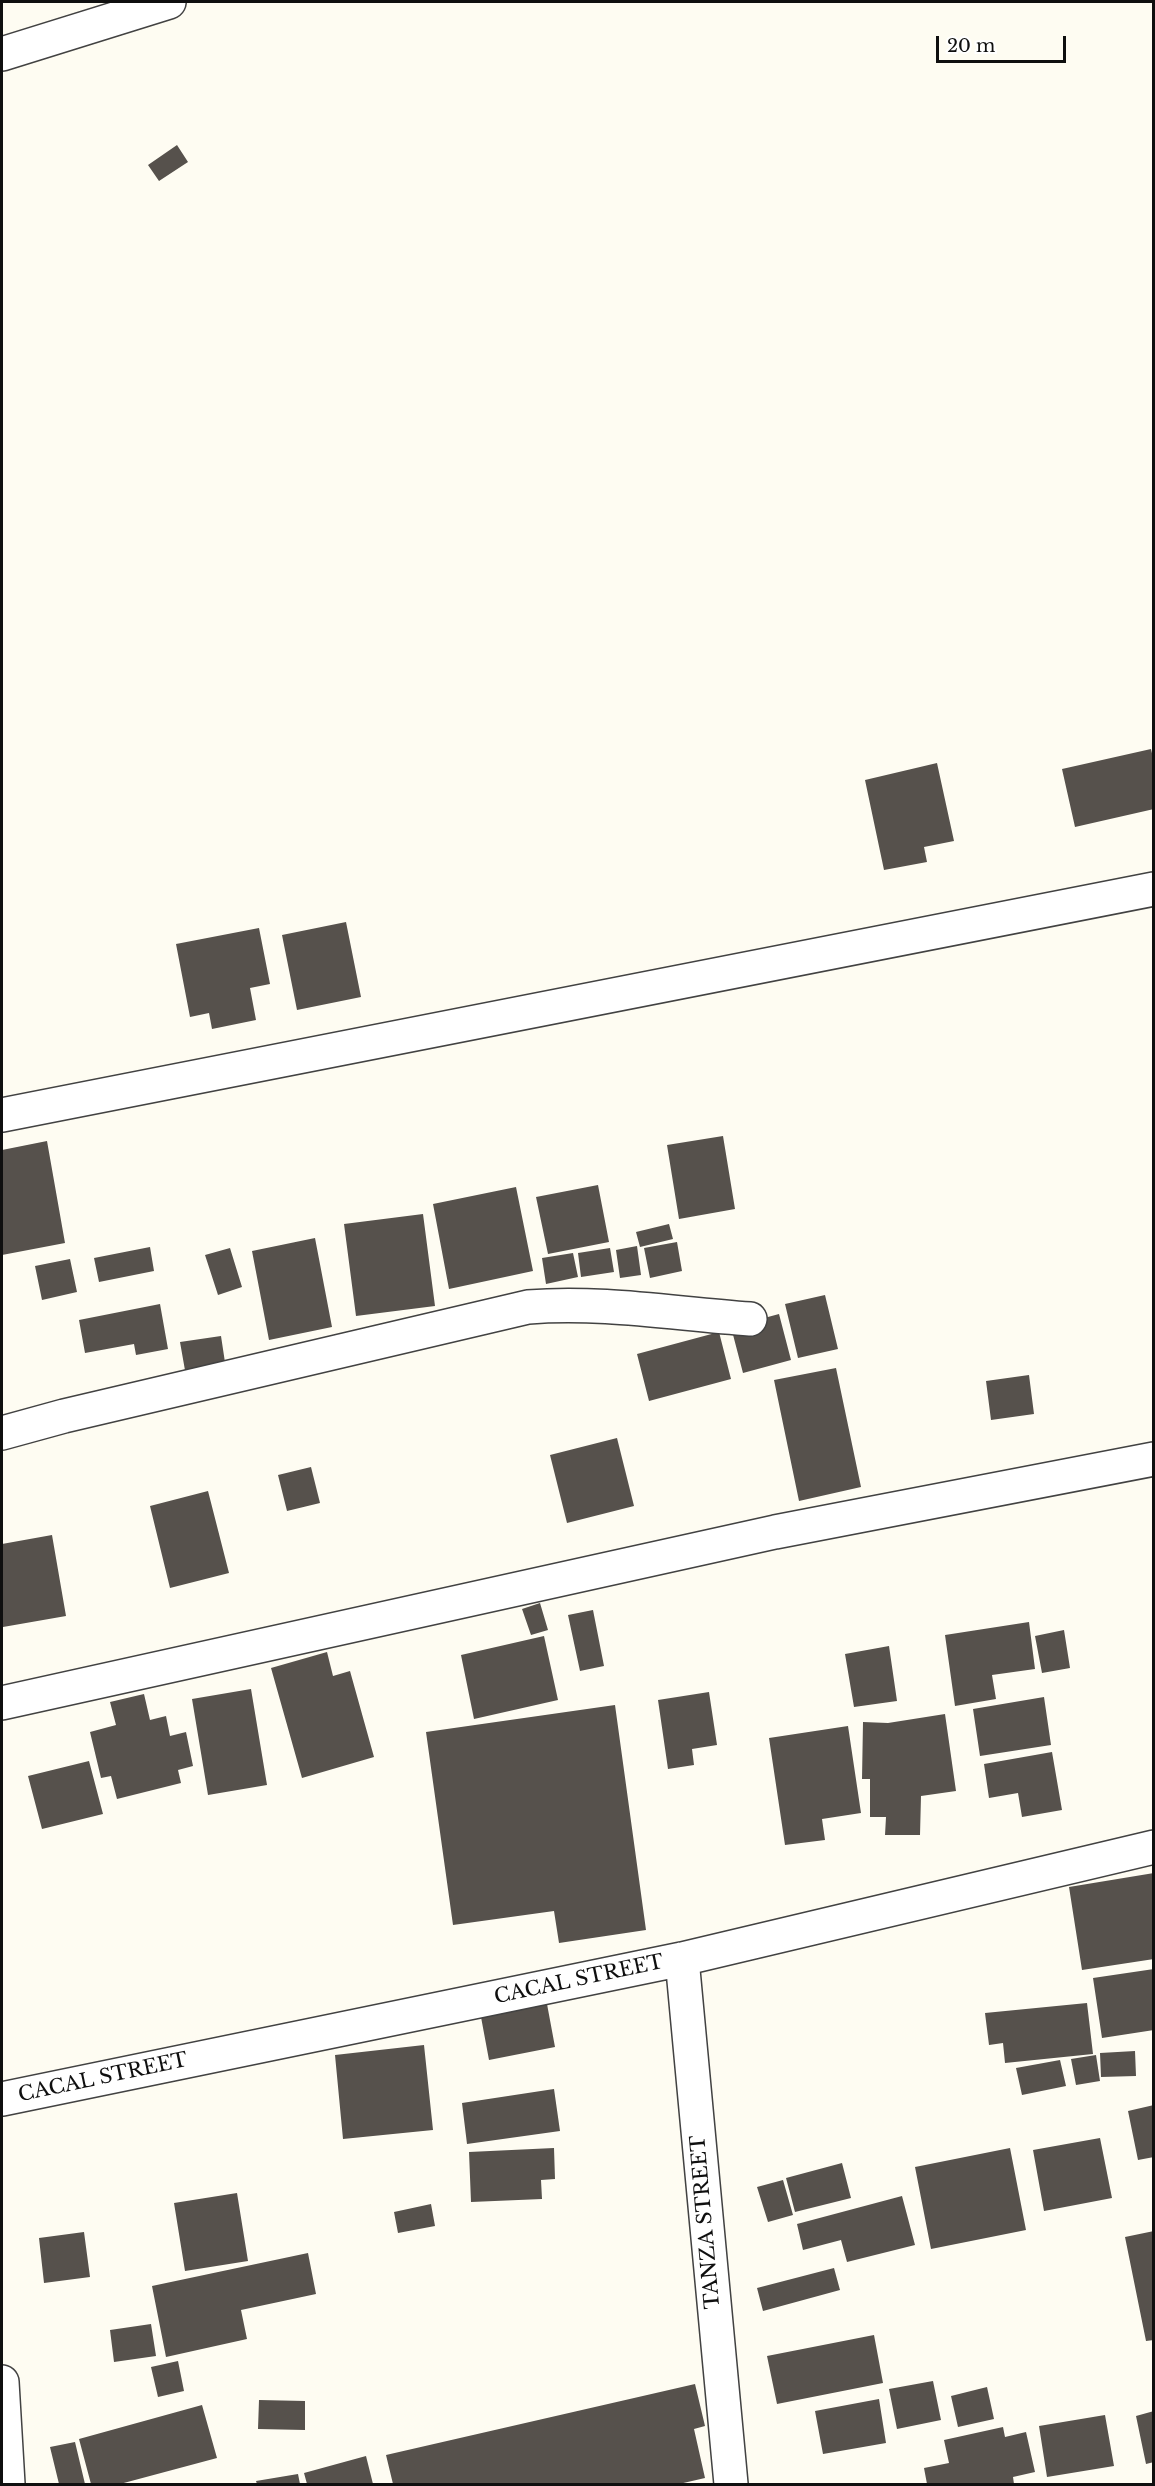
<!DOCTYPE html>
<html>
<head>
<meta charset="utf-8">
<style>
  body { margin:0 }
  #map { position:relative; width:1155px; height:2486px; overflow:hidden; background:#fefcf2; font-family:"Libre Baskerville",serif }
  canvas { display:block }
  .frame { position:absolute; inset:0; border:3px solid #0f0f0f; pointer-events:none }
  .scale { position:absolute; left:936px; top:36px; width:130px; height:27px; box-sizing:border-box; border:3px solid #0f0f0f; border-top:0; padding-left:8px; font-size:18px; line-height:21px; white-space:nowrap; color:#0f0f0f; -webkit-text-stroke:4px #fff; paint-order:stroke }
</style>
</head>
<body>
<div id="map">
<canvas width="1155" height="2486"></canvas>
<div class="frame"></div>
<div class="scale">20 m</div>
</div>
<script>
const ctx = document.querySelector('canvas').getContext('2d');
ctx.lineJoin = 'round';
function fill(path, color) {
  ctx.fillStyle = color;
  ctx.fill(path, 'evenodd');
}
function trace(path, color, width, dash) {
  ctx.strokeStyle = color;
  ctx.lineWidth = width;
  ctx.lineCap = dash ? 'butt' : 'round';
  ctx.setLineDash(dash || []);
  ctx.stroke(path);
}
function drawText(font, color, halo, rows, align = 'center') {
  ctx.font = font + ' "Libre Baskerville",serif';
  ctx.lineWidth = 6;
  ctx.setLineDash([]);
  ctx.textBaseline = 'middle';
  ctx.strokeStyle = halo;
  ctx.fillStyle = color;
  for (const [text, x, y, turn = 0] of rows) {
    ctx.save();
    ctx.translate(x, y);
    ctx.rotate((+turn || 0) * Math.PI / 180);
    ctx.textAlign = isNaN(turn) ? turn : align;
    if (halo) ctx.strokeText(text, 0, 0);
    ctx.fillText(text, 0, 0);
    ctx.restore();
  }
}
fill(new Path2D(`
  M 177,145 L 188,162 L 159,181 L 148,165 Z
  M 1151,749 L 1154,762 L 1154,809 L 1075,827 L 1062,769 Z
  M 937,763 L 954,841 L 924,847 L 927,862 L 884,870 L 865,780 Z
  M 346,922 L 361,997 L 297,1010 L 282,935 Z
  M 259,928 L 270,984 L 250,988 L 256,1020 L 212,1029 L 209,1013 L 190,1017 L 176,944 Z
  M 723,1136 L 735,1209 L 679,1219 L 667,1145 Z
  M 47,1141 L 65,1243 L 2,1255 L 2,1150 Z
  M 598,1185 L 609,1242 L 548,1254 L 536,1197 Z
  M 516,1187 L 533,1271 L 449,1289 L 433,1204 Z
  M 423,1214 L 435,1306 L 356,1316 L 344,1224 Z
  M 669,1224 L 673,1239 L 640,1247 L 636,1232 Z
  M 315,1238 L 332,1327 L 269,1340 L 252,1251 Z
  M 677,1242 L 682,1271 L 650,1278 L 644,1248 Z
  M 637,1246 L 641,1275 L 620,1278 L 616,1250 Z
  M 150,1247 L 154,1271 L 99,1282 L 94,1258 Z
  M 230,1248 L 242,1287 L 218,1295 L 205,1255 Z
  M 610,1248 L 614,1272 L 581,1277 L 578,1253 Z
  M 573,1253 L 578,1277 L 546,1284 L 542,1258 Z
  M 70,1259 L 77,1292 L 42,1300 L 35,1266 Z
  M 825,1295 L 838,1349 L 798,1358 L 785,1304 Z
  M 160,1304 L 168,1349 L 136,1355 L 134,1344 L 85,1353 L 79,1320 Z
  M 779,1314 L 791,1360 L 743,1373 L 731,1327 Z
  M 719,1332 L 731,1379 L 649,1401 L 637,1354 Z
  M 221,1336 L 226,1369 L 186,1376 L 180,1342 Z
  M 836,1368 L 861,1487 L 799,1501 L 774,1380 Z
  M 1029,1375 L 1034,1414 L 991,1420 L 986,1381 Z
  M 617,1438 L 634,1506 L 567,1523 L 550,1455 Z
  M 311,1467 L 320,1503 L 287,1511 L 278,1475 Z
  M 208,1491 L 229,1573 L 170,1588 L 150,1506 Z
  M 52,1535 L 66,1616 L 3,1627 L 2,1544 Z
  M 540,1603 L 548,1630 L 531,1635 L 522,1609 Z
  M 593,1610 L 604,1666 L 580,1671 L 568,1615 Z
  M 1029,1622 L 1035,1669 L 992,1675 L 996,1699 L 955,1706 L 945,1635 Z
  M 1064,1630 L 1070,1668 L 1042,1673 L 1035,1636 Z
  M 544,1636 L 558,1700 L 474,1719 L 461,1655 Z
  M 889,1646 L 897,1701 L 854,1707 L 845,1654 Z
  M 327,1652 L 333,1676 L 350,1671 L 374,1757 L 302,1778 L 271,1668 Z
  M 251,1689 L 267,1785 L 208,1795 L 192,1699 Z
  M 709,1692 L 717,1745 L 692,1749 L 694,1765 L 668,1769 L 658,1700 Z
  M 144,1694 L 150,1720 L 166,1716 L 170,1736 L 186,1732 L 193,1766 L 178,1770 L 181,1783 L 117,1799 L 111,1776 L 101,1778 L 90,1732 L 116,1725 L 110,1702 Z
  M 1044,1697 L 1051,1745 L 980,1756 L 973,1709 Z
  M 615,1705 L 646,1930 L 559,1943 L 554,1911 L 453,1925 L 426,1732 Z
  M 945,1714 L 956,1791 L 921,1796 L 920,1835 L 885,1835 L 886,1817 L 870,1817 L 870,1779 L 862,1779 L 863,1722 L 888,1723 Z
  M 848,1726 L 861,1813 L 822,1819 L 825,1840 L 785,1845 L 769,1738 Z
  M 1052,1752 L 1062,1810 L 1022,1817 L 1018,1793 L 989,1798 L 984,1764 Z
  M 89,1761 L 103,1814 L 42,1829 L 28,1776 Z
  M 1154,1873 L 1154,1959 L 1082,1970 L 1069,1887 Z
  M 1154,1969 L 1154,2030 L 1102,2038 L 1093,1978 Z
  M 1087,2003 L 1093,2054 L 1005,2063 L 1003,2043 L 989,2045 L 985,2013 Z
  M 547,2004 L 555,2047 L 489,2060 L 481,2017 Z
  M 424,2045 L 433,2130 L 343,2139 L 335,2055 Z
  M 1135,2051 L 1136,2076 L 1101,2077 L 1100,2053 Z
  M 1096,2055 L 1100,2081 L 1076,2085 L 1071,2059 Z
  M 1060,2060 L 1066,2086 L 1022,2095 L 1016,2068 Z
  M 554,2089 L 560,2131 L 467,2144 L 462,2103 Z
  M 1154,2105 L 1154,2157 L 1138,2160 L 1128,2111 Z
  M 1100,2138 L 1112,2198 L 1044,2211 L 1033,2150 Z
  M 554,2148 L 555,2179 L 541,2180 L 542,2199 L 471,2202 L 469,2152 Z
  M 1010,2148 L 1026,2230 L 931,2249 L 915,2167 Z
  M 842,2163 L 851,2198 L 795,2212 L 786,2178 Z
  M 783,2180 L 793,2215 L 768,2222 L 757,2187 Z
  M 237,2193 L 248,2261 L 185,2271 L 174,2203 Z
  M 902,2196 L 915,2245 L 847,2262 L 841,2240 L 803,2250 L 797,2224 Z
  M 431,2204 L 435,2226 L 398,2233 L 394,2212 Z
  M 1154,2231 L 1154,2340 L 1146,2341 L 1125,2237 Z
  M 84,2232 L 90,2277 L 44,2283 L 39,2238 Z
  M 308,2253 L 316,2294 L 241,2310 L 247,2339 L 166,2357 L 152,2286 Z
  M 834,2268 L 840,2290 L 763,2311 L 757,2288 Z
  M 151,2324 L 156,2356 L 114,2362 L 110,2330 Z
  M 874,2335 L 883,2383 L 777,2404 L 767,2356 Z
  M 178,2361 L 184,2391 L 158,2397 L 151,2367 Z
  M 933,2381 L 941,2420 L 897,2429 L 889,2389 Z
  M 695,2384 L 705,2426 L 694,2429 L 705,2478 L 679,2484 L 393,2484 L 386,2455 Z
  M 987,2387 L 994,2419 L 958,2427 L 951,2396 Z
  M 879,2399 L 886,2443 L 823,2454 L 815,2411 Z
  M 259,2400 L 305,2401 L 305,2430 L 258,2429 Z
  M 202,2405 L 217,2458 L 120,2484 L 91,2484 L 79,2439 Z
  M 1154,2411 L 1154,2462 L 1146,2464 L 1136,2416 Z
  M 1105,2415 L 1114,2466 L 1047,2477 L 1039,2426 Z
  M 1003,2427 L 1005,2437 L 1026,2432 L 1035,2472 L 1013,2477 L 1014,2484 L 927,2484 L 924,2468 L 949,2463 L 944,2440 Z
  M 75,2442 L 85,2484 L 59,2484 L 50,2447 Z
  M 366,2456 L 373,2484 L 307,2484 L 304,2473 Z
  M 298,2474 L 300,2484 L 257,2484 L 256,2481 Z`), '#56514c');
const minor = new Path2D(`
  M 2,54 L 169,2
  M 2,1115 L 1154,889
  M 2,1433 L 64,1416 L 528,1307 C 602,1301 676,1314 750,1319
  M 2,1703 L 775,1532 L 1154,1459
  M 682,1959 L 731,2484
  M 2,2099 L 682,1959 L 1154,1847
  M 2,2382 L 8,2484`);
trace(minor, '#424242', 36);
trace(minor, '#fff', 33);
drawText('20px', '#0f0f0f', '#fff', [
  ["CACAL STREET",579,1980,-12],
  ["CACAL STREET",103,2078,-12],
  ["TANZA STREET",706,2222,-95]
]);
</script>
</body>
</html>
